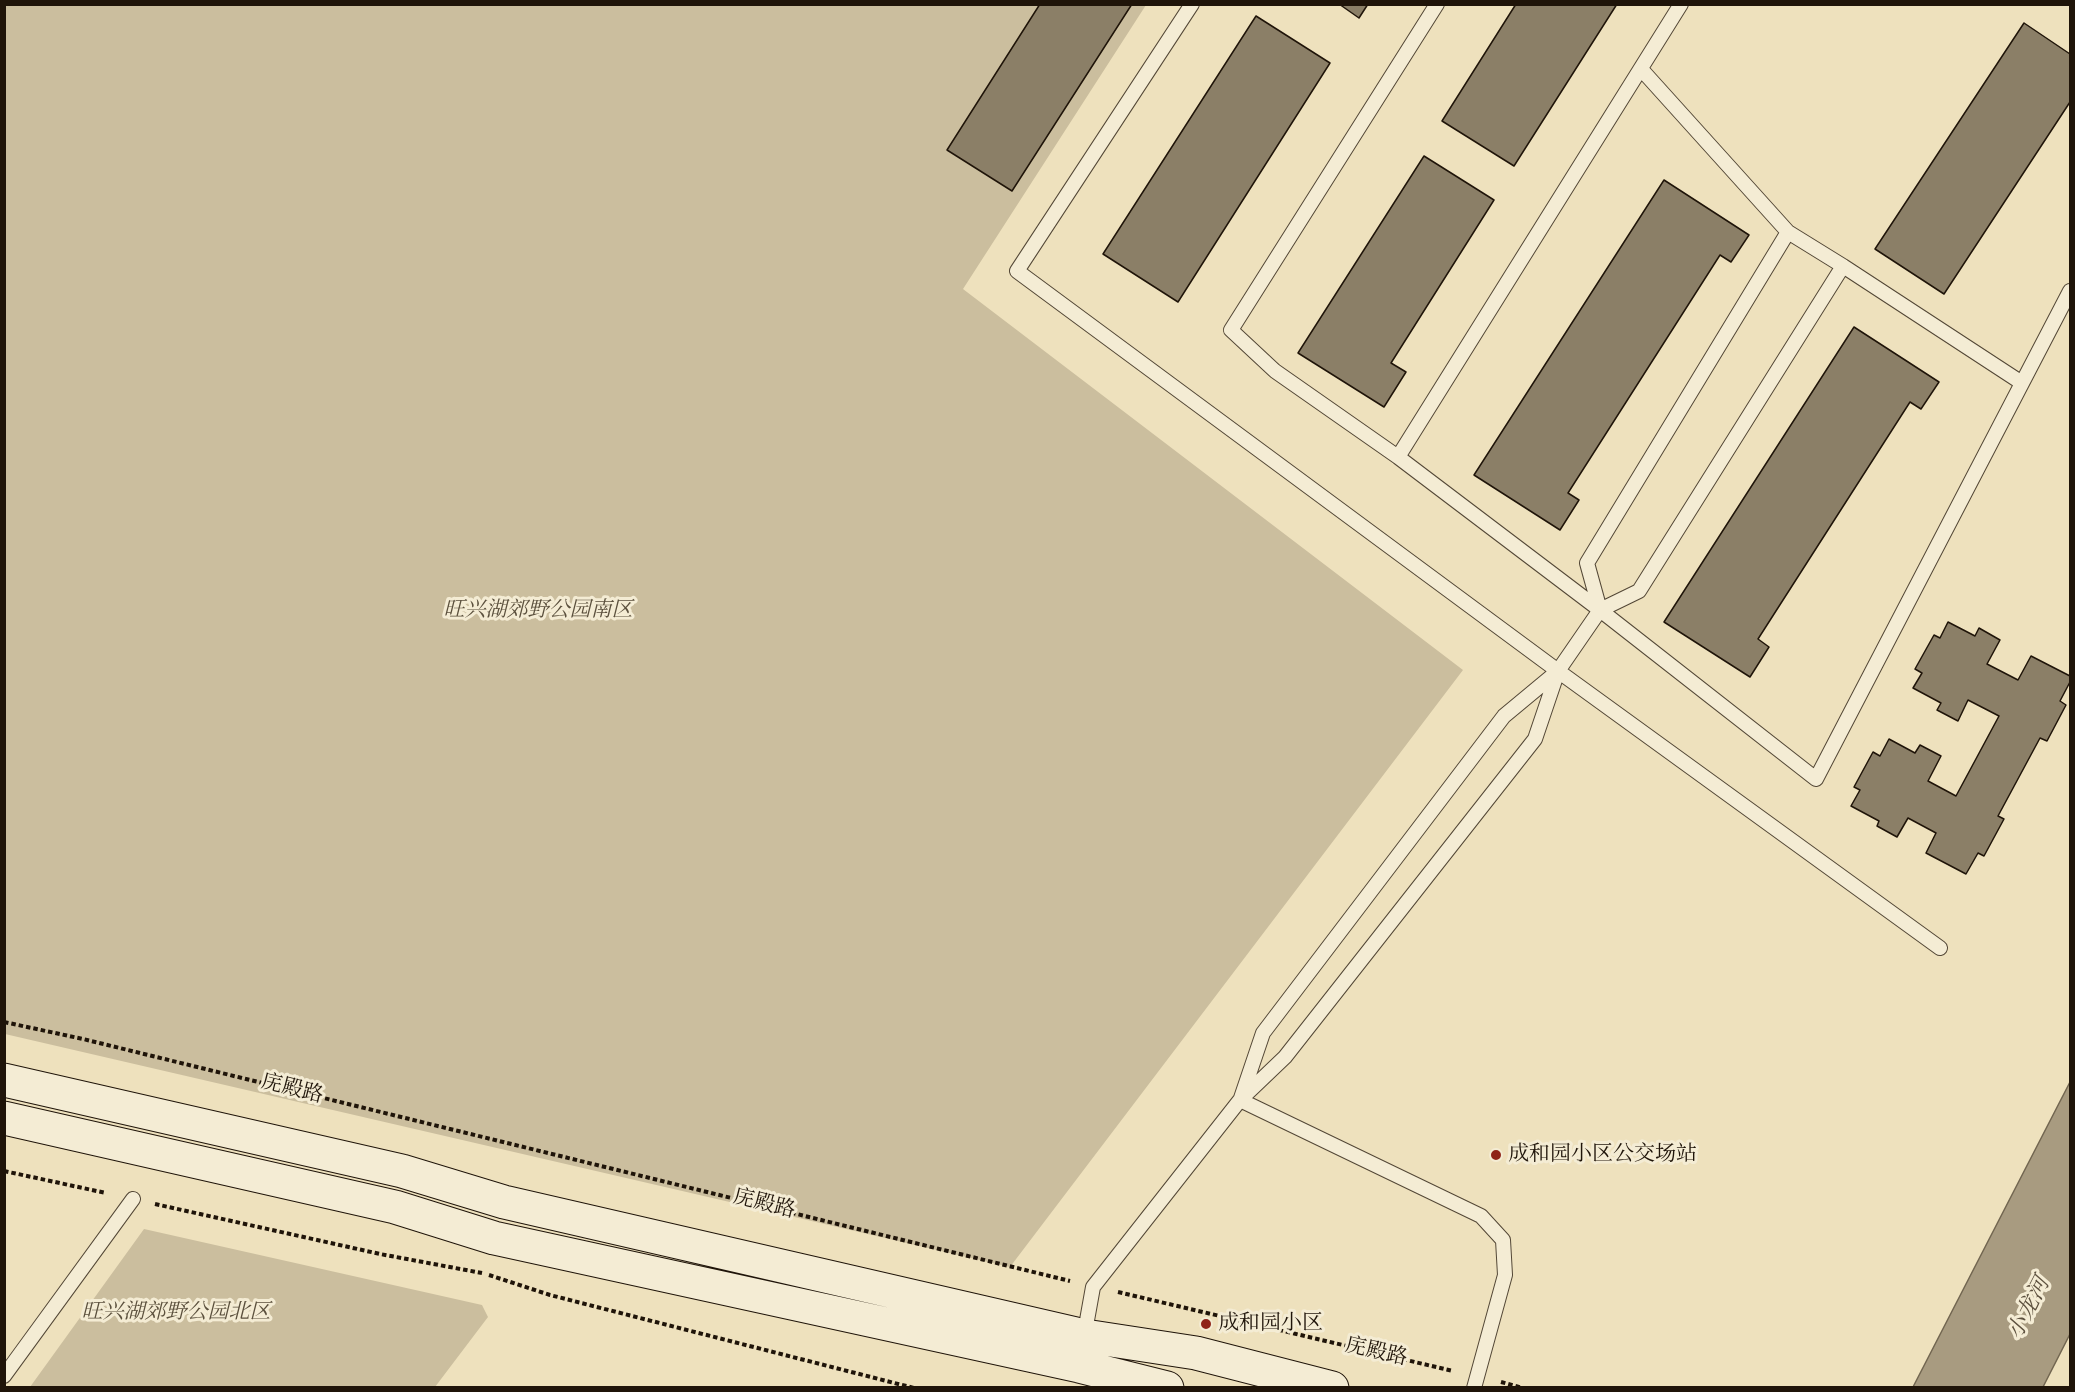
<!DOCTYPE html>
<html>
<head>
<meta charset="utf-8">
<style>
  body { margin:0 }
  #map { position:relative; width:2075px; height:1392px; overflow:hidden; background:#eee1bd; font-family:"IM FELL Double Pica",serif }
  canvas { display:block }
  .frame { position:absolute; inset:0; border:6px solid #1f1409; pointer-events:none }
</style>
</head>
<body>
<div id="map">
<canvas width="2075" height="1392"></canvas>
<div class="frame"></div>
</div>
<script>
const ctx = document.querySelector('canvas').getContext('2d');
ctx.lineJoin = 'round';
function fill(path, color) {
  ctx.fillStyle = color;
  ctx.fill(path, 'evenodd');
}
function trace(path, color, width, dash) {
  ctx.strokeStyle = color;
  ctx.lineWidth = width;
  ctx.lineCap = dash ? 'butt' : 'round';
  ctx.setLineDash(dash || []);
  ctx.stroke(path);
}
function drawText(font, color, halo, rows, align = 'center') {
  ctx.font = font + ' "IM FELL Double Pica","Noto Serif SC",serif';
  ctx.lineWidth = 6;
  ctx.setLineDash([]);
  ctx.textBaseline = 'middle';
  ctx.strokeStyle = halo;
  ctx.fillStyle = color;
  for (const [text, x, y, turn = 0] of rows) {
    ctx.save();
    ctx.translate(x, y);
    ctx.rotate((+turn || 0) * Math.PI / 180);
    ctx.textAlign = isNaN(turn) ? turn : align;
    if (halo) ctx.strokeText(text, 0, 0);
    ctx.fillText(text, 0, 0);
    ctx.restore();
  }
}
fill(new Path2D(`
  M 5,5 L 1146,5 L 963,289 L 1463,670 L 1010,1267 L 5,1034 Z
  M 144,1229 L 482,1305 L 488,1317 L 435,1387 L 30,1387 Z`), '#cbbe9e');
const water = new Path2D(`
  M 2070,1082 L 2070,1334 L 2043,1387 L 1913,1387 Z`);
fill(water, '#a89b80');
trace(water, '#716550', 1.5);
const building = new Path2D(`
  M 1040,4 L 1132,4 L 1012,191 L 947,150 Z
  M 1339,4 L 1368,4 L 1359,18 Z
  M 1516,4 L 1617,4 L 1514,166 L 1442,121 Z
  M 1256,16 L 1330,63 L 1178,302 L 1103,254 Z
  M 2024,23 L 2070,54 L 2070,102 L 1944,294 L 1875,249 Z
  M 1424,156 L 1494,200 L 1391,363 L 1406,372 L 1384,407 L 1298,353 Z
  M 1664,180 L 1749,235 L 1731,262 L 1720,255 L 1568,493 L 1579,500 L 1560,530 L 1474,475 Z
  M 1854,327 L 1939,382 L 1921,409 L 1910,402 L 1758,639 L 1769,647 L 1750,677 L 1664,622 Z
  M 1948,622 L 1975,636 L 1979,628 L 2000,640 L 1987,664 L 2018,680 L 2031,656 L 2070,676 L 2070,682 L 2060,701 L 2066,705 L 2047,741 L 2040,738 L 1998,816 L 2004,819 L 1984,856 L 1978,853 L 1966,874 L 1926,853 L 1936,833 L 1908,818 L 1897,837 L 1877,826 L 1879,821 L 1851,806 L 1860,790 L 1854,787 L 1873,752 L 1880,756 L 1889,739 L 1915,753 L 1920,745 L 1941,756 L 1928,781 L 1956,796 L 1999,716 L 1968,700 L 1958,721 L 1937,710 L 1941,703 L 1913,688 L 1922,673 L 1915,669 L 1934,635 L 1940,638 Z`);
fill(building, '#8b7f67');
trace(building, '#1f1409', 1.5);
const service = new Path2D(`
  M 1192,4 L 1017,271 L 1558,671 L 1940,948
  M 1437,4 L 1231,330 L 1275,371 L 1398,457 L 1600,610 L 1816,779 L 2070,291
  M 1641,69 L 1788,232 L 1843,266 L 2022,383
  M 1788,232 L 1587,563 L 1600,610 L 1639,591 L 1843,266
  M 1398,457 L 1681,4
  M 1241,1098 L 1263,1033 L 1504,716 L 1557,672
  M 1240,1100 L 1481,1216 L 1503,1240 L 1505,1275 L 1474,1388
  M 1084,1337 L 1093,1287 L 1240,1100 L 1285,1057 L 1535,739 L 1558,671 L 1600,610
  M 4,1376 L 133,1199`);
const secondary = new Path2D(`
  M 4,1080 L 402,1171 L 504,1202 L 1085,1336 L 1196,1353 L 1332,1388
  M 4,1118 L 395,1207 L 494,1238 L 1079,1366 L 1167,1388`);
trace(service, '#534736', 16);
trace(secondary, '#1f1409', 35);
trace(new Path2D(`
  M 4,1022 L 83,1039 L 1070,1281
  M 4,1171 L 106,1193
  M 155,1204 L 380,1254 L 482,1273
  M 489,1275 L 550,1295 L 914,1388
  M 1118,1292 L 1453,1371
  M 1501,1382 L 1523,1388`), '#1f1409', 4, [4.5, 3]);
trace(service, '#f4ecd4', 14);
trace(secondary, '#f4ecd4', 33);
for (const [x, y, r, color] of [
  [1496,1155,6,"#8f2418"],
  [1206,1324,6,"#8f2418"]
]) {
  const dot = new Path2D();
  dot.arc(x, y, r, 0, 2 * Math.PI);
  ctx.fillStyle = color;
  ctx.fill(dot);
  trace(dot, '#f4ecd4', 2);
}
drawText('italic 21px', '#5b503d', '#f4ecd4', [
  ["旺兴湖郊野公园南区",538,611],
  ["旺兴湖郊野公园北区",176,1313]
]);
drawText('21px', '#1f1409', '#f4ecd4', [
  ["庑殿路",292,1090,14],
  ["庑殿路",764,1205,14],
  ["庑殿路",1376,1353,13]
]);
drawText('21px', '#1f1409', '#f4ecd4', [
  ["成和园小区公交场站",1508,1155],
  ["成和园小区",1218,1324]
], 'left');
drawText('italic 22px', '#5d513f', '#f4ecd4', [
  ["小龙河",2030,1309,-63]
]);
</script>
</body>
</html>
